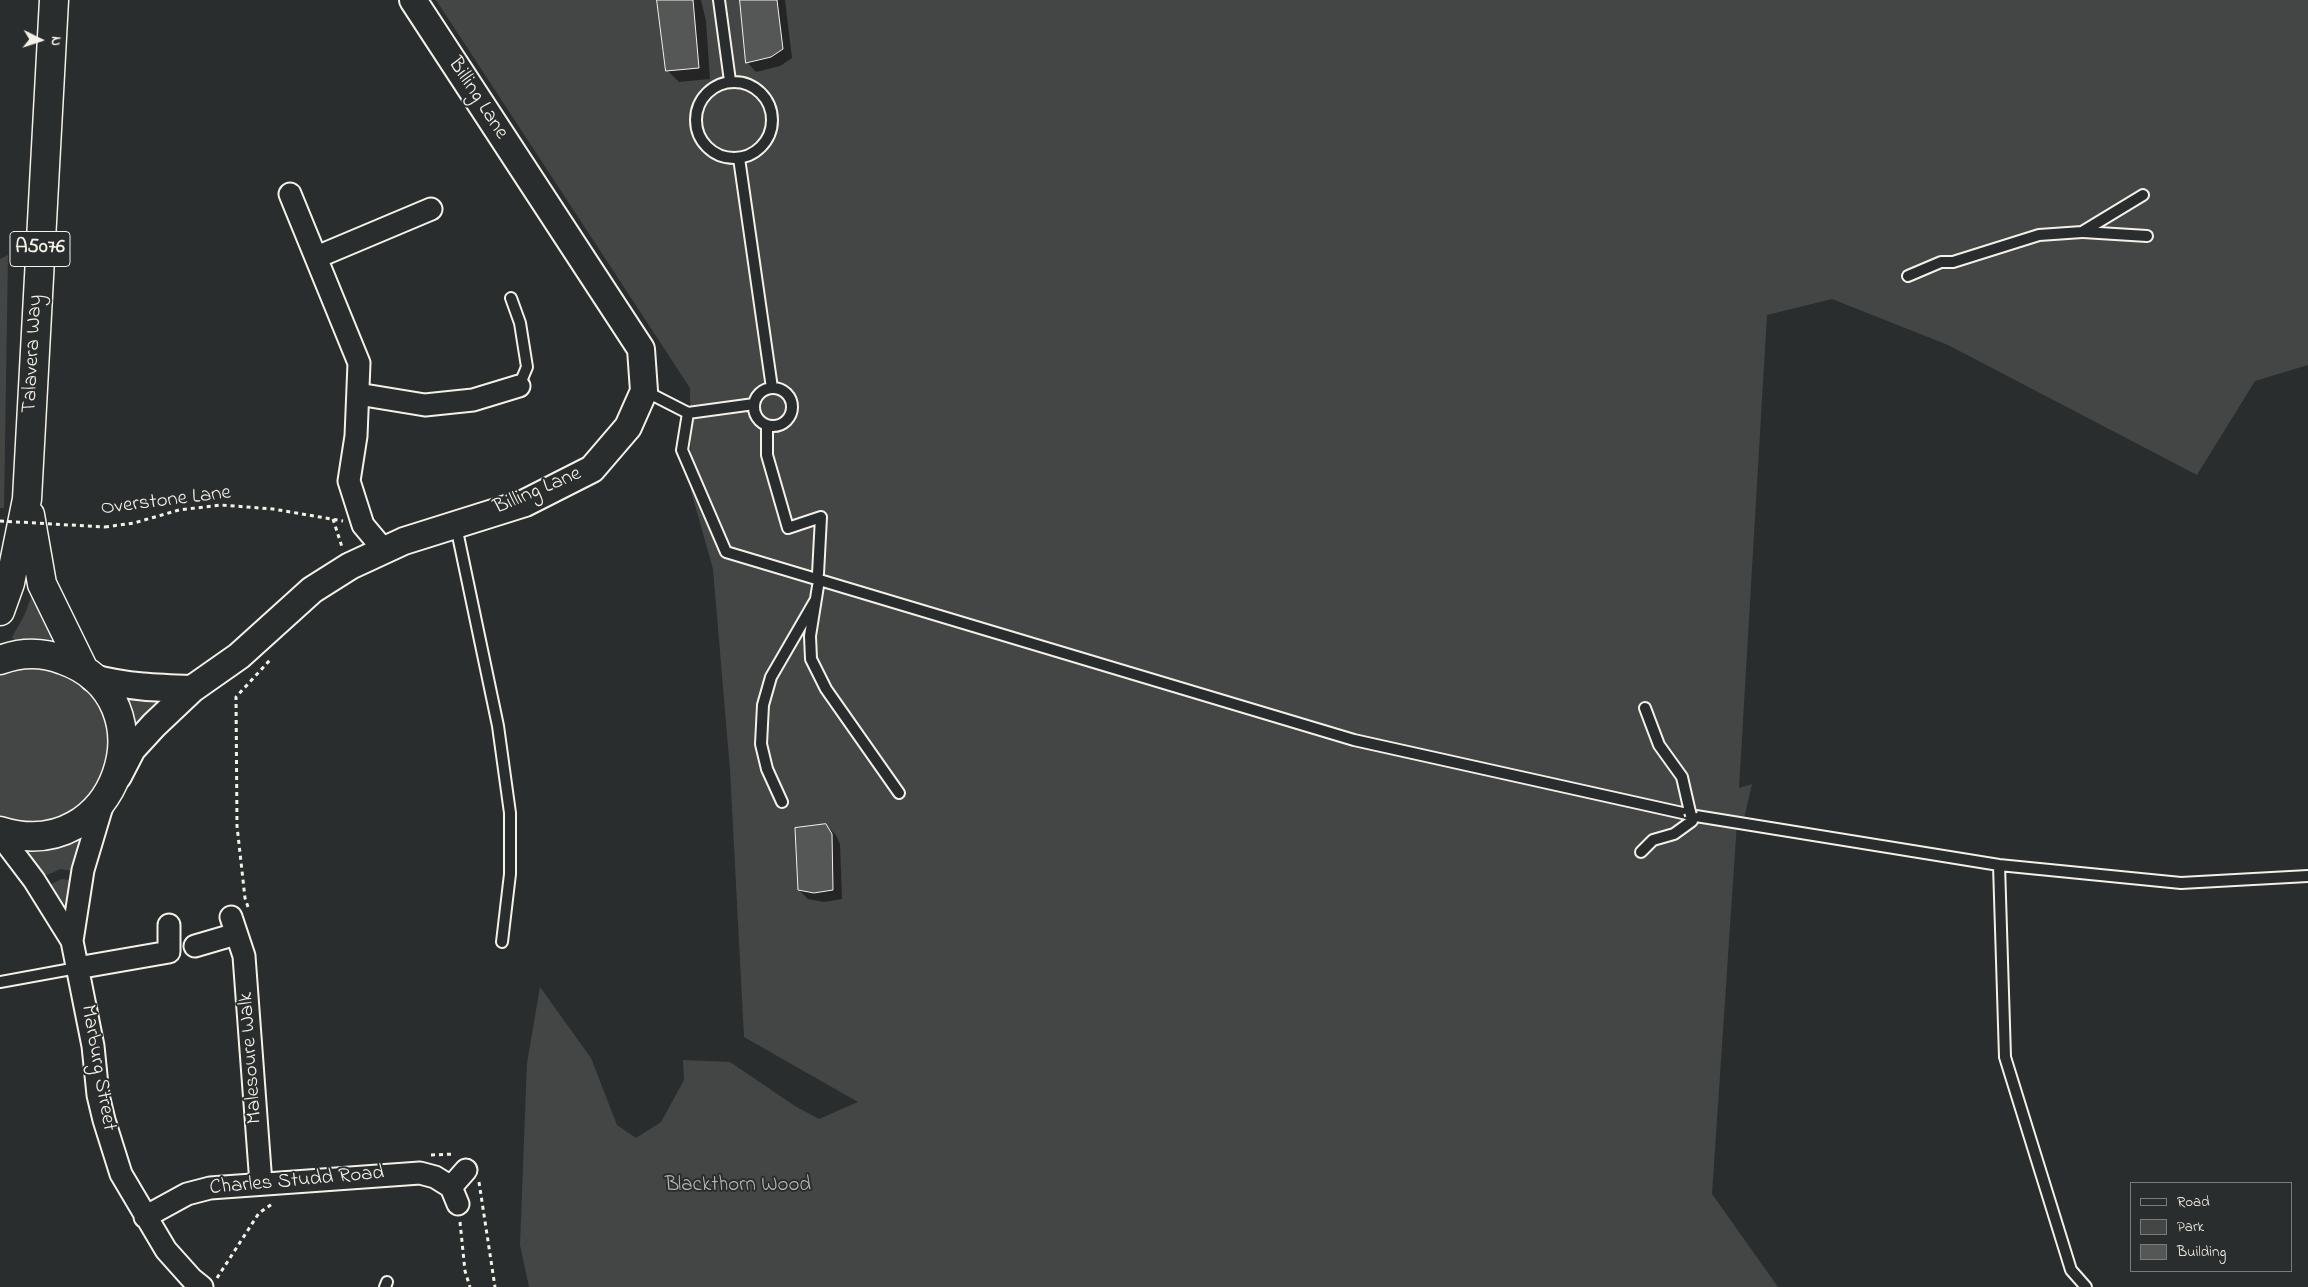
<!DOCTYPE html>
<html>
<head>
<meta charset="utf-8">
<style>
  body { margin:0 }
  #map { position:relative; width:2308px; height:1287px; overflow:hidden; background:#2a2d2e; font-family:"Indie Flower",sans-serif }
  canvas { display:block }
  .legend { position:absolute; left:2130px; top:1182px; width:162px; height:90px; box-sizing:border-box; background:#2a2d2e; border:1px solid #7b7b78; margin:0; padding:6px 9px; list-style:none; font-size:15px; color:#f4f1e8 }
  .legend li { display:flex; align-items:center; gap:10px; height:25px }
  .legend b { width:25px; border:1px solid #7b7b78 }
  .north { position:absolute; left:15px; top:15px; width:50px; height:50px; -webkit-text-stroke:4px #2a2d2e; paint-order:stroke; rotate:94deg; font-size:14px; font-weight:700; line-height:20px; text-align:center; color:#f4f1e8 }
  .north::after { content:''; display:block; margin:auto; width:18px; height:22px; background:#f4f1e8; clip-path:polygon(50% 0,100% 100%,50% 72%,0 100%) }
</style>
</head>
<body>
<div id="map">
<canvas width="2308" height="1287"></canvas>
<ul class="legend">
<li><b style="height:6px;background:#2a2d2e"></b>Road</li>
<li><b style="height:14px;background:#444645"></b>Park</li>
<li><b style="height:14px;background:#555756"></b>Building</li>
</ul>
<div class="north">N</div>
</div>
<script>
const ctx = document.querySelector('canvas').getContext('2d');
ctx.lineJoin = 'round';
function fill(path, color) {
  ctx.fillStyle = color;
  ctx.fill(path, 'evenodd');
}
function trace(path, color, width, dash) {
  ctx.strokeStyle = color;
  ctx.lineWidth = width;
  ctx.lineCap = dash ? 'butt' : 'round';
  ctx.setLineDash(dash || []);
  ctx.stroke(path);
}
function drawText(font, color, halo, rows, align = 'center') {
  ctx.font = font + ' "Indie Flower",sans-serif';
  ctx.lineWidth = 4;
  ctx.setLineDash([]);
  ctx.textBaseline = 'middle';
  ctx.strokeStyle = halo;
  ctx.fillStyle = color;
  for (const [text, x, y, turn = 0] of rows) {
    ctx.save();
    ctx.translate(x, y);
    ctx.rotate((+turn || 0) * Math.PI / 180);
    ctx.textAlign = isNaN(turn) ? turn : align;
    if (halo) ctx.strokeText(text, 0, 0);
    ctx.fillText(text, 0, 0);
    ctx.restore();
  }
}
fill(new Path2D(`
  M 436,0 L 2308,0 L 2308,365 L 2255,381 L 2197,475 L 1948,345 L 1832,299 L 1767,315 L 1739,788 L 1752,784 L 1743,823 L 1737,822 L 1712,1194 L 1778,1287 L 529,1287 L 520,1245 L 527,1063 L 540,987 L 591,1058 L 617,1125 L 636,1138 L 661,1122 L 684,1080 L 683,1060 L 730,1062 L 795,1106 L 819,1119 L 858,1102 L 744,1037 L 730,770 L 713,569 L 691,491 L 690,388 Z
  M 8,255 L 4,508 L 0,508 L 0,259 Z
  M 32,595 L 56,640 L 35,638 L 14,640 L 12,637 L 24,616 Z
  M 42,664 L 87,686 L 102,706 L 111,730 L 111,757 L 84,805 L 60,819 L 33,824 L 5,820 L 0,817 L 0,671 Z
  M 173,695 L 137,735 L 132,710 L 126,696 Z
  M 80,838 L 82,840 L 76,872 L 61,869 L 44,876 L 24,851 L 25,849 L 52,848 Z
  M 62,879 L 74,881 L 72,910 L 64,912 L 49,885 Z`), '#444645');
fill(new Path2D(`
  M 658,0 L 701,0 L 706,21 L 710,79 L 679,82 L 668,71 Z
  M 741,0 L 785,0 L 792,58 L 780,66 L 756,72 L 747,62 Z
  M 826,825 L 836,835 L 840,844 L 842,899 L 824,902 L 808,899 L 799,890 Z`), '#0007');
const building = new Path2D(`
  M 657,0 L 693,0 L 699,68 L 666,71 Z
  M 740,0 L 777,0 L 783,49 L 771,57 L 746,63 Z
  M 826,824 L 832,834 L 833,890 L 814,893 L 798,890 L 795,828 Z`);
fill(building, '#555756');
trace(building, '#f4f1e8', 1);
const service = new Path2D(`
  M 719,0 L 730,81
  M696 120a38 38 0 1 1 76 0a38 38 0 1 1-76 0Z
  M 739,158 L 772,388
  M 2083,232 L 2147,236
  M 1908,276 L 1941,262 L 1953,262 L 2039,235 L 2082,232 L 2143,195
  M 511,298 L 520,323 L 527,367 L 519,386
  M754 407a19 19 0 1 1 38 0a19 19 0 1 1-38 0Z
  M 645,391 L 688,413 L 754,404
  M 688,413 L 682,450 L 726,552 L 1354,740 L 1696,816 L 1999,865 L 2181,883 L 2308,876
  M 767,425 L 767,455 L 788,528 L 821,517 L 818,574
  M 456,526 L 498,726 L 510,813 L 510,874 L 502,942
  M 818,586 L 810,636 L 811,659 L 826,689 L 899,793
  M 1645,708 L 1659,745 L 1682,777 L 1690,812
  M 782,802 L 767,769 L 761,744 L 763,705 L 771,677 L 815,601
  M 1641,852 L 1653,840 L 1674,834 L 1692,821 L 1691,815
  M 1999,865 L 2005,1057 L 2071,1270 L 2086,1287
  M 0,982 L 77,968
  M 385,1287 L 387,1282`);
const minor = new Path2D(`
  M 290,194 L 359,363 L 356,436 L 349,481 L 363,525 L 384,550
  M 317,257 L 431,209
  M 358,394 L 425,405 L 473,400 L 519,386
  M 103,803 L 83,870 L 72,941 L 93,1046 L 98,1095 L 104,1120 L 121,1174 L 166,1250 L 192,1279 L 202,1287
  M 0,835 L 34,880 L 72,941
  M 231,917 L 244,956 L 261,1184
  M 195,946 L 236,934
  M 77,968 L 169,952 L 169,925
  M 451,1187 L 466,1170
  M 145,1217 L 187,1194 L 210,1188 L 420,1173 L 435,1177 L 451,1187 L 458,1204`);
const tertiary = new Path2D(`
  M 93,678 C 127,687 158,688 192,689
  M 118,776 L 132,749 L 154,725 L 192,689 L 239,656 L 312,590 L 350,566 L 404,541 L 525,503 L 592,469 L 628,427 L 644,391 L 641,349 L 413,0`);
const primary = new Path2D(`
  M 30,515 L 42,584 L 84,670
  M 0,611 L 10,583 L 27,499 L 54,0
  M 0,660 C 21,652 43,652 63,660 C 173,699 117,868 0,831`);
trace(service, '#f4f1e8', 14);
trace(minor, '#f4f1e8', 25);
trace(tertiary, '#f4f1e8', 30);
trace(primary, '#f4f1e8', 31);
trace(new Path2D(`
  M 333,519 L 342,547
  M 105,527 L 134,523 L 179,510 L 221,505 L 273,509 L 343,521
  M 248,907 L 245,898 L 237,826 L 236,697 L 270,660
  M 431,1155 L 455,1154
  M 479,1182 L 495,1287
  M 460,1222 L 465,1271 L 470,1287
  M 217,1278 L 259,1213 L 272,1204`), '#f4f1e8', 3, [4, 4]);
trace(service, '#2a2d2e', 10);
trace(minor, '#2a2d2e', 21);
trace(tertiary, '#2a2d2e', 26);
trace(primary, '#2a2d2e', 28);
const serviceBridge = new Path2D(`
  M 1690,812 L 1691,815`);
trace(serviceBridge, '#f4f1e8', 14, []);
trace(new Path2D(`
  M 0,521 L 105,527`), '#f4f1e8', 3, [4, 4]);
trace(serviceBridge, '#2a2d2e', 10);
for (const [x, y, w] of [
  [40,249,60]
]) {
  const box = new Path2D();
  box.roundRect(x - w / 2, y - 17.5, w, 35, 4);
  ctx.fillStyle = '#2a2d2e';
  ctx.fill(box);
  trace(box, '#f4f1e8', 1);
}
drawText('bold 20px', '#f4f1e8', null, [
  ["A5076",40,249]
]);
drawText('21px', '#f4f1e8', '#2a2d2e', [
  ["Billing Lane",477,99,57],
  ["Talavera Way",34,354,-87],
  ["Billing Lane",538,492,-23],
  ["Overstone Lane",166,502,-7],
  ["Malesoure Walk",252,1058,-94],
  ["Marburg Street",97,1068,80],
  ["Charles Studd Road",297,1182,-5]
]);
drawText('21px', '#b6b5af', '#2a2d2e', [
  ["Blackthorn Wood",738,1187]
]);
</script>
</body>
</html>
